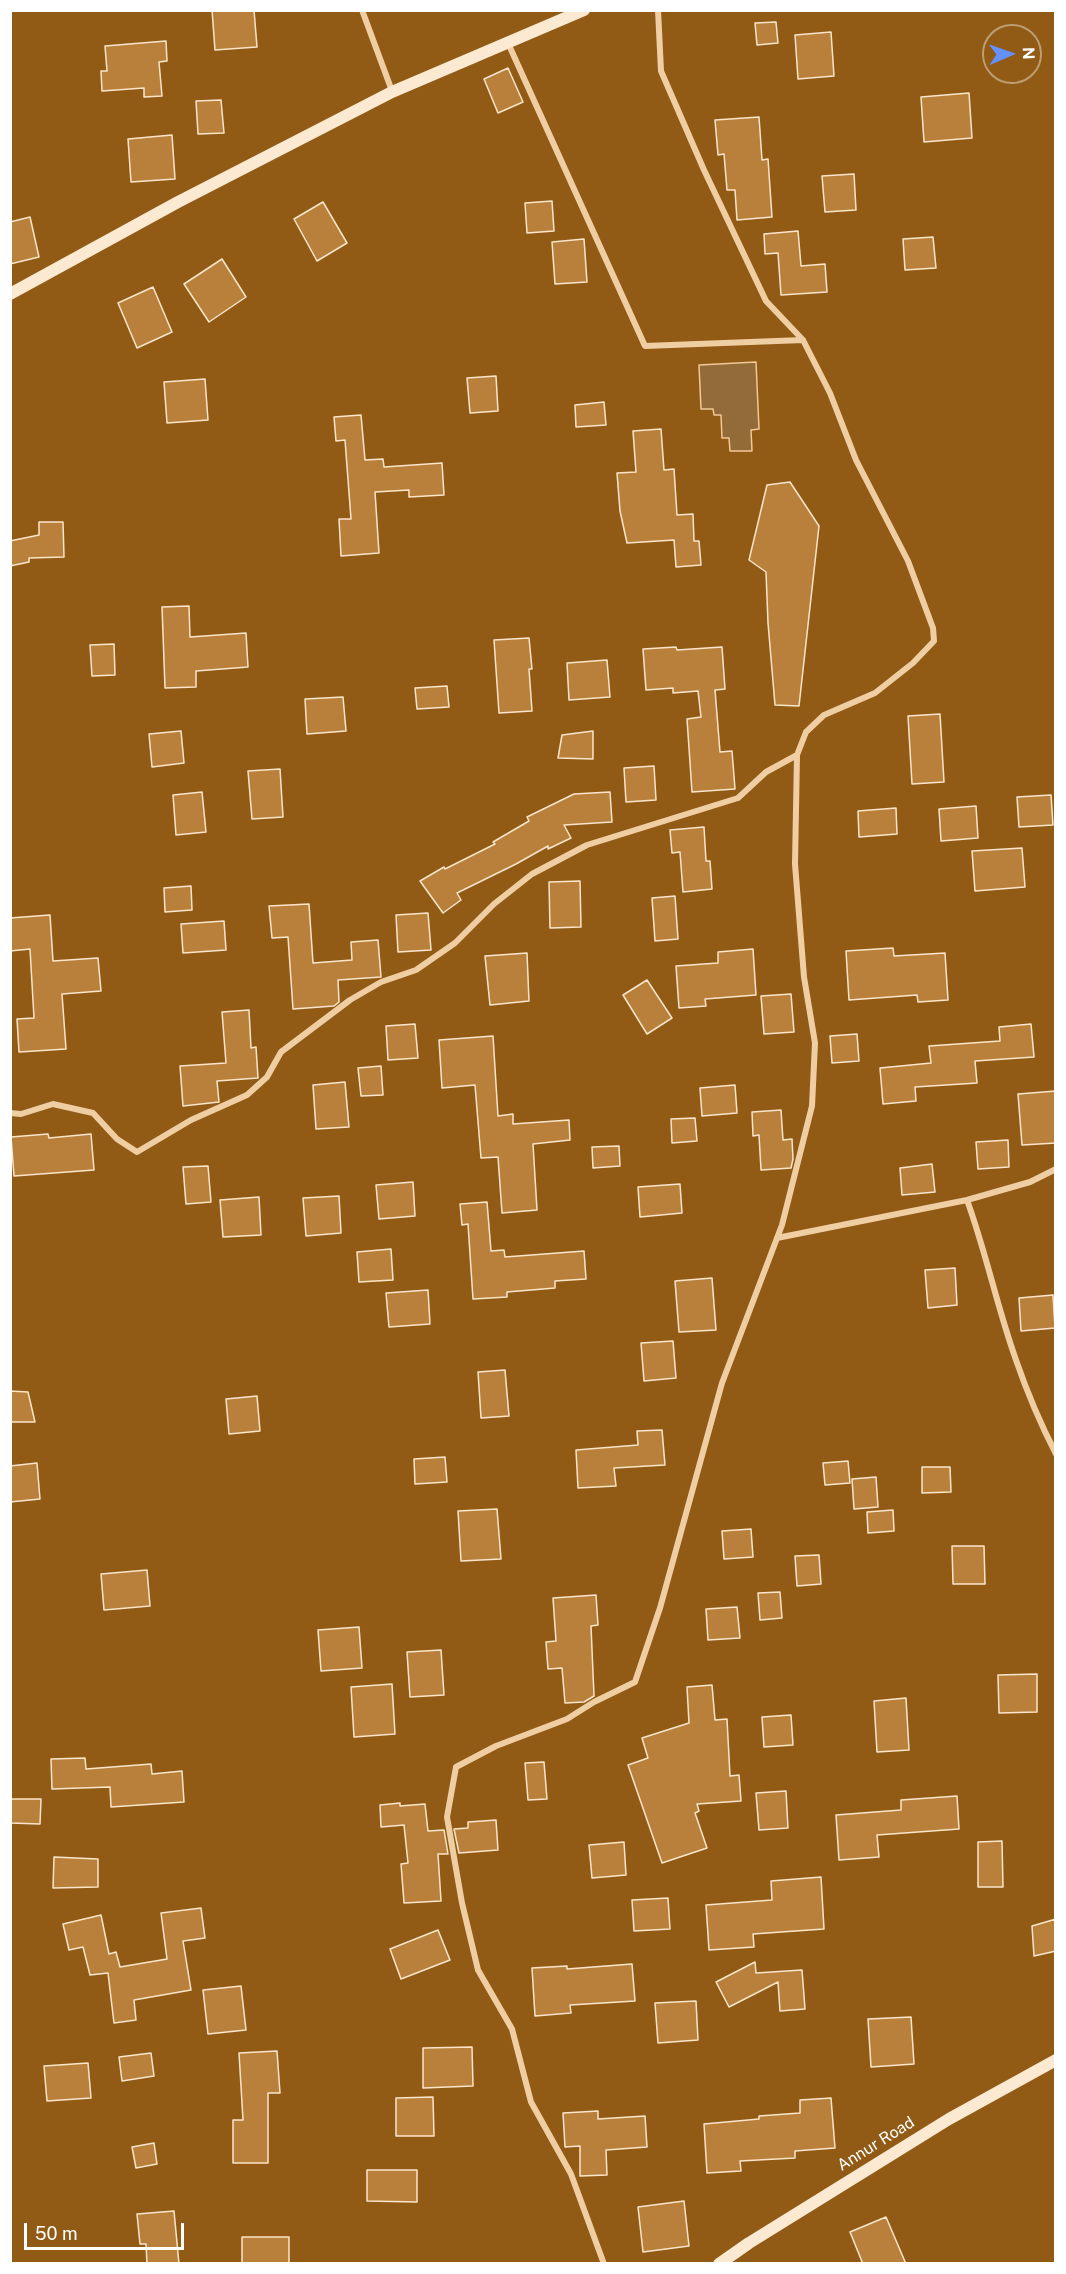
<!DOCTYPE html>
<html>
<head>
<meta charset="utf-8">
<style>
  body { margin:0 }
  #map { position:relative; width:1066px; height:2274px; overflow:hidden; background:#915b16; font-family:"Public Sans",sans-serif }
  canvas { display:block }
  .frame { position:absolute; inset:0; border:12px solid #fff; pointer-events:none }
  .north { position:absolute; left:982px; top:24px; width:60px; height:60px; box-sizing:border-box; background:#915b16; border:2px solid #bd9d73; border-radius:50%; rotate:88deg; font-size:16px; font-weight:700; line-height:24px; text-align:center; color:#fff }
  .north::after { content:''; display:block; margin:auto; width:21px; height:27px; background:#6491ff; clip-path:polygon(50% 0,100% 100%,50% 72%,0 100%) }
  .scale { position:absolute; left:24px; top:2223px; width:160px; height:27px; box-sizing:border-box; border:3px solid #fff; border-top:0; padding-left:8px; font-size:18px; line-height:21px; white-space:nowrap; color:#fff; -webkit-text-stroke:4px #915b16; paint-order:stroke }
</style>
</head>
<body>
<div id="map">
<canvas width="1066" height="2274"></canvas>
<div class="frame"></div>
<div class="north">N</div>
<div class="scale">50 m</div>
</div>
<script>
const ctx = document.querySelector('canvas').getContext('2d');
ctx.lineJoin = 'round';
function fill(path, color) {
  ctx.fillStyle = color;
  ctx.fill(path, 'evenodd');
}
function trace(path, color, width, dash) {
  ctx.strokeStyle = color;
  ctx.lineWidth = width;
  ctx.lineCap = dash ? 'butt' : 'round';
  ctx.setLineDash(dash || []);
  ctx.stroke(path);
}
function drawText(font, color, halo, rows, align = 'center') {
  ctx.font = font + ' "Public Sans",sans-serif';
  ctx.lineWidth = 4.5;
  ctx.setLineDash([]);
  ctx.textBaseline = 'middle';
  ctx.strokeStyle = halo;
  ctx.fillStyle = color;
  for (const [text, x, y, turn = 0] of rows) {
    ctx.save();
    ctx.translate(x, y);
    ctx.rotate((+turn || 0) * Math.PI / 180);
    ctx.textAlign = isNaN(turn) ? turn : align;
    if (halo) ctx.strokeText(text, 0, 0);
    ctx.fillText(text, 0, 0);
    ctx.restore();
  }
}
const water = new Path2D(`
  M 756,362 L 759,429 L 751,430 L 752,451 L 730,451 L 729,438 L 722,438 L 721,415 L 714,415 L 713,409 L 701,409 L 699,365 Z`);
fill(water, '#926b38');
trace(water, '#f3c897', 1.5);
const building = new Path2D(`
  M 212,10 L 254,10 L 257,47 L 215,50 Z
  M 776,22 L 778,43 L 757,45 L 755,23 Z
  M 831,32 L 834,76 L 798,79 L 795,35 Z
  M 166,41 L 167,61 L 159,62 L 162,96 L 144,97 L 144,88 L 102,91 L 101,71 L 107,71 L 105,46 Z
  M 508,68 L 523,102 L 498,113 L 484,79 Z
  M 969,93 L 972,138 L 924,142 L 921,97 Z
  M 221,100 L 224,133 L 198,134 L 196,101 Z
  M 759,117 L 762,160 L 768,159 L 772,217 L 737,220 L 735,190 L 727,190 L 724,154 L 718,155 L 715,120 Z
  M 172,135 L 175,179 L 131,182 L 128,139 Z
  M 854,174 L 856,210 L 825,212 L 822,176 Z
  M 552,201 L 554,231 L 527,233 L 525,203 Z
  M 323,202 L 347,243 L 317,261 L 294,219 Z
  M 30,217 L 39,257 L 10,264 L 10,222 Z
  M 798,231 L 801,266 L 825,264 L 827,292 L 781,295 L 778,253 L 765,254 L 764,234 Z
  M 933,237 L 936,268 L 905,270 L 903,239 Z
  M 584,239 L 587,282 L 555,284 L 552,242 Z
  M 222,259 L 246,297 L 209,322 L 184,284 Z
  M 153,287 L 172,332 L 137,348 L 118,303 Z
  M 496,376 L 498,411 L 470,413 L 467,378 Z
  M 205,379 L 208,420 L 167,423 L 164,382 Z
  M 604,402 L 606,425 L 576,427 L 575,405 Z
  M 361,415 L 365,460 L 383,459 L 384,467 L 442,463 L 444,495 L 409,497 L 409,490 L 375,492 L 379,553 L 341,556 L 339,519 L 351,519 L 345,440 L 336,441 L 334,417 Z
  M 661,429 L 664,470 L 674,469 L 677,515 L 693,514 L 694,541 L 699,541 L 701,565 L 676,567 L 674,540 L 627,543 L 620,511 L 617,473 L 636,472 L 633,431 Z
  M 790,482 L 819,526 L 799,706 L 775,705 L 768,623 L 766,572 L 749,560 L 767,485 Z
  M 39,522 L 63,522 L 64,557 L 29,558 L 29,562 L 10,566 L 10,541 L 39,535 Z
  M 189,606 L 190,637 L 246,633 L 248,667 L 196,671 L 196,687 L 165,688 L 162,607 Z
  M 529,638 L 532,669 L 529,669 L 532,711 L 499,713 L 494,640 Z
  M 114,644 L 115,675 L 92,676 L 90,645 Z
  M 676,647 L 677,650 L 722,647 L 725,689 L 715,690 L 720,752 L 732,751 L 735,789 L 692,792 L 687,719 L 701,717 L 698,691 L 673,693 L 673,688 L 646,690 L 643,649 Z
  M 607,660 L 610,697 L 569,700 L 567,663 Z
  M 447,686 L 449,707 L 417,709 L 415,688 Z
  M 343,697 L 346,731 L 307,734 L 305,699 Z
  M 940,714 L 944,782 L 912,784 L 908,716 Z
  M 181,731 L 184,763 L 152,767 L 149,734 Z
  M 593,731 L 593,759 L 558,758 L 562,735 Z
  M 654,766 L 656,800 L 626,802 L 624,768 Z
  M 280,769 L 283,817 L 252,819 L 248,771 Z
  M 202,792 L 206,832 L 176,835 L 173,795 Z
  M 610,792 L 612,822 L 564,825 L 571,838 L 548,849 L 548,846 L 516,864 L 457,893 L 461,900 L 443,913 L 420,881 L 444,867 L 445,869 L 495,844 L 493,842 L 529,821 L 527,817 L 574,794 Z
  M 1051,795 L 1053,825 L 1019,827 L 1017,797 Z
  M 976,806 L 978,838 L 941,841 L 939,809 Z
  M 896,808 L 897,834 L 859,837 L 858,811 Z
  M 704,827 L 706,861 L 710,861 L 712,889 L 683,892 L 680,852 L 672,853 L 670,830 Z
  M 1022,848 L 1025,887 L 975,891 L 972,851 Z
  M 580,881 L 581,927 L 550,928 L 549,882 Z
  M 191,886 L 192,910 L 165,912 L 164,888 Z
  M 675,896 L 678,939 L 655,941 L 652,898 Z
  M 309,904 L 313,963 L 352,960 L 351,942 L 378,940 L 381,977 L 338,980 L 339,1002 L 334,1006 L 293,1009 L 288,937 L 272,938 L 269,906 Z
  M 428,913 L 431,950 L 398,952 L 396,915 Z
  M 50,915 L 53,961 L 98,958 L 101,991 L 62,994 L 66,1049 L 19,1052 L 17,1019 L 34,1018 L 30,949 L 10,951 L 10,918 Z
  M 224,921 L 226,950 L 183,953 L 181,924 Z
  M 893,948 L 894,956 L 945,953 L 948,1000 L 918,1002 L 917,995 L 849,1000 L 846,951 Z
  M 753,949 L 756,995 L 705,999 L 706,1006 L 679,1008 L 676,966 L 718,963 L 718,952 Z
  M 527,953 L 529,1001 L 490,1005 L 485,956 Z
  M 647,980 L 672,1018 L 647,1034 L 623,995 Z
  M 791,994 L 794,1032 L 764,1034 L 761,996 Z
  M 249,1010 L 251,1048 L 256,1047 L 258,1078 L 217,1081 L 219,1102 L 183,1106 L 180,1066 L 226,1063 L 222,1012 Z
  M 415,1024 L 418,1058 L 388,1060 L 386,1026 Z
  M 1031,1024 L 1034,1057 L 975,1061 L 977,1083 L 915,1087 L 916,1101 L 883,1104 L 880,1068 L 931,1063 L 929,1046 L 1000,1041 L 999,1027 Z
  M 857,1034 L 859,1061 L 832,1063 L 830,1036 Z
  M 493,1036 L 498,1116 L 513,1114 L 513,1124 L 569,1120 L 570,1140 L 533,1144 L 537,1210 L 502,1213 L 498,1157 L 481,1158 L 475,1085 L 442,1088 L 439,1040 Z
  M 381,1066 L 383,1095 L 361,1096 L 358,1068 Z
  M 345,1082 L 349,1127 L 316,1129 L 313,1085 Z
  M 735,1085 L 737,1113 L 702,1116 L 700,1088 Z
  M 1056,1091 L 1056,1143 L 1022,1145 L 1018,1094 Z
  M 781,1110 L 783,1140 L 792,1139 L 793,1159 L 791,1168 L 761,1170 L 759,1135 L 753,1136 L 752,1112 Z
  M 695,1118 L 697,1141 L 672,1143 L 671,1119 Z
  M 48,1134 L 49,1138 L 91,1134 L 94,1170 L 14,1176 L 11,1137 Z
  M 1008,1140 L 1009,1167 L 978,1169 L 976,1142 Z
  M 619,1146 L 620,1166 L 593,1168 L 592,1147 Z
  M 932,1164 L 935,1192 L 902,1195 L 900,1168 Z
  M 208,1166 L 211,1202 L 186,1204 L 183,1167 Z
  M 413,1182 L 415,1216 L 379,1219 L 376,1185 Z
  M 680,1184 L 682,1213 L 640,1217 L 638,1187 Z
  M 339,1196 L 341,1233 L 306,1236 L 303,1198 Z
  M 259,1197 L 261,1235 L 223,1237 L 220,1200 Z
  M 487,1202 L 491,1251 L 504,1250 L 505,1257 L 584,1251 L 586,1279 L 555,1281 L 555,1288 L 507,1292 L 507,1297 L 473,1299 L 468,1224 L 462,1225 L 460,1204 Z
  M 391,1249 L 393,1280 L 359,1282 L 357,1252 Z
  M 955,1268 L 957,1305 L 928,1308 L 925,1270 Z
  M 712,1278 L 716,1330 L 679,1332 L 675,1281 Z
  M 428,1290 L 430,1324 L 389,1327 L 386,1293 Z
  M 1053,1295 L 1055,1328 L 1021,1331 L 1019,1298 Z
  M 673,1341 L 676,1378 L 644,1381 L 641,1343 Z
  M 505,1370 L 509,1416 L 481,1418 L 478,1372 Z
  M 10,1391 L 28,1392 L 35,1422 L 10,1422 Z
  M 257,1396 L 260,1431 L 229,1434 L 226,1399 Z
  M 662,1430 L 665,1465 L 614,1468 L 616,1486 L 578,1488 L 576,1450 L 638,1445 L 637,1431 Z
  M 445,1457 L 447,1482 L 415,1484 L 414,1459 Z
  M 848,1461 L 850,1483 L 825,1485 L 823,1463 Z
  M 37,1463 L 40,1499 L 10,1502 L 10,1466 Z
  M 922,1467 L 950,1467 L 951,1492 L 922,1493 Z
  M 876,1477 L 878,1507 L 854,1509 L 852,1479 Z
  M 497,1509 L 501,1559 L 461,1561 L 458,1511 Z
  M 893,1510 L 894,1531 L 868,1533 L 867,1512 Z
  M 751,1529 L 753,1557 L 724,1559 L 722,1531 Z
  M 952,1546 L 984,1546 L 985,1584 L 953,1584 Z
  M 819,1555 L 821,1584 L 797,1586 L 795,1556 Z
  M 147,1570 L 150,1606 L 104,1610 L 101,1574 Z
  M 780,1592 L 782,1618 L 760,1620 L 758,1593 Z
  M 596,1595 L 598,1625 L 591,1626 L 594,1696 L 584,1702 L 565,1703 L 562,1668 L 548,1669 L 546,1642 L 556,1641 L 553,1598 Z
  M 737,1607 L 740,1638 L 708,1640 L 706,1609 Z
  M 359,1627 L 362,1668 L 321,1671 L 318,1630 Z
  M 441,1650 L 444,1695 L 410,1697 L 407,1652 Z
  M 1037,1674 L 1037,1712 L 999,1713 L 998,1675 Z
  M 392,1684 L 395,1734 L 354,1737 L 351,1687 Z
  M 712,1685 L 715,1720 L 727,1719 L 730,1776 L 739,1775 L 741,1801 L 697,1804 L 699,1811 L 695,1813 L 707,1848 L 662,1863 L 628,1765 L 648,1758 L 642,1738 L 689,1723 L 687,1687 Z
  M 906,1698 L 909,1750 L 877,1752 L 874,1701 Z
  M 791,1715 L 793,1745 L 764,1747 L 762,1717 Z
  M 85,1758 L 86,1769 L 151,1764 L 152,1774 L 182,1771 L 184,1802 L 111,1807 L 110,1787 L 52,1789 L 51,1759 Z
  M 544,1762 L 547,1799 L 528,1800 L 525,1763 Z
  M 786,1791 L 788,1828 L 759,1830 L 756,1793 Z
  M 957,1796 L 959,1829 L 877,1835 L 879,1857 L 839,1860 L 836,1815 L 901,1810 L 901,1800 Z
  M 10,1799 L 41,1799 L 40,1824 L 10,1823 Z
  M 400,1803 L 400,1806 L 425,1804 L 428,1831 L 444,1830 L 448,1854 L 438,1854 L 441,1901 L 404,1903 L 401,1864 L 408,1863 L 404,1825 L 381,1827 L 380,1805 Z
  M 496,1820 L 498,1850 L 459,1853 L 454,1829 L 468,1828 L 468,1822 Z
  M 1002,1841 L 1003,1887 L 978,1887 L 978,1842 Z
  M 624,1842 L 626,1875 L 592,1878 L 589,1845 Z
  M 54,1857 L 98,1859 L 98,1887 L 53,1888 Z
  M 821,1877 L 824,1929 L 753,1934 L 754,1947 L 709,1950 L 706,1905 L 772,1900 L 771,1881 Z
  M 668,1898 L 670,1929 L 634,1931 L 632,1900 Z
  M 201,1908 L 205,1938 L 183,1941 L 191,1990 L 134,2000 L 136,2020 L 114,2023 L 108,1973 L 90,1975 L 83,1947 L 69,1950 L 63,1924 L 101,1915 L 109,1954 L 116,1952 L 120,1967 L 167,1959 L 161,1913 Z
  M 1056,1919 L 1056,1951 L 1034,1956 L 1032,1926 Z
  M 438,1930 L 450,1960 L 401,1979 L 390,1949 Z
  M 755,1962 L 756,1973 L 802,1970 L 805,2009 L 780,2011 L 778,1982 L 729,2007 L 716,1982 Z
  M 632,1964 L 635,2001 L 570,2005 L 571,2013 L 535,2016 L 532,1968 L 567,1966 L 567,1969 Z
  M 241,1986 L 246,2030 L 208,2034 L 203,1990 Z
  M 696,2001 L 698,2040 L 658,2043 L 655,2003 Z
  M 911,2017 L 914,2064 L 871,2067 L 868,2019 Z
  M 472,2047 L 473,2086 L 423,2088 L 423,2048 Z
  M 277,2051 L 280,2093 L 268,2093 L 268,2163 L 233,2163 L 233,2120 L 243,2120 L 239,2053 Z
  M 151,2053 L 154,2076 L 122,2081 L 119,2057 Z
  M 88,2063 L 91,2098 L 47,2101 L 44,2066 Z
  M 433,2097 L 434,2136 L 396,2136 L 396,2098 Z
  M 831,2098 L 835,2148 L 795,2151 L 795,2158 L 740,2161 L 741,2171 L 707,2173 L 704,2124 L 759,2119 L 759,2116 L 800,2113 L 800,2100 Z
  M 598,2111 L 598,2119 L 645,2116 L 647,2147 L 606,2150 L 607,2175 L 580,2176 L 580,2146 L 565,2147 L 563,2113 Z
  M 154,2143 L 157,2164 L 136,2168 L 132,2147 Z
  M 367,2170 L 417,2170 L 417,2202 L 367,2201 Z
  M 684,2201 L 689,2246 L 643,2252 L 638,2207 Z
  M 174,2211 L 179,2264 L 147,2264 L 146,2244 L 140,2244 L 137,2214 Z
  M 886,2217 L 906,2264 L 863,2264 L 850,2232 Z
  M 242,2237 L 289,2237 L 289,2264 L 242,2264 Z`);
fill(building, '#b8803b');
trace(building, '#fbe5cb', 1.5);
trace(new Path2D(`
  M 362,10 L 392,91
  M 508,43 L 645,346 L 803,340
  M 10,1113 L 21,1114 L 53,1104 L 93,1113 L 117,1139 L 137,1152 L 191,1120 L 247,1095 L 267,1077 L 281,1052 L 350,1000 L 381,982 L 416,970 L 455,943 L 494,904 L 532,874 L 587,845 L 738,798 L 766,772 L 797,755
  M 967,1200 C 986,1252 997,1307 1016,1360 C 1027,1392 1040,1423 1056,1454
  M 777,1238 L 967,1200 L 1030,1182 L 1056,1169
  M 604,2264 L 571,2174 L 531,2102 L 512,2029 L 478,1970 L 462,1903 L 447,1817 L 456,1767 L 496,1746 L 567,1719 L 594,1702 L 635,1682 L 660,1608 L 722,1383 L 782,1225 L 812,1106 L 815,1043 L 804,977 L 795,864 L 797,755 L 806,732 L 824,715 L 875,693 L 913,663 L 934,641 L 933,628 L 908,561 L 856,460 L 830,393 L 803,340 L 766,301 L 704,170 L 661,71 L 658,10`), '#f0cea4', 6);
trace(new Path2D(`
  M 10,294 L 178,202 L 392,92 L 584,10
  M 719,2264 L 749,2243 L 949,2119 L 1056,2060`), '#fbe9d2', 12);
drawText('16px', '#fff', '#915b16', [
  ["Annur Road",876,2144,-32]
]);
</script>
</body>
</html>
